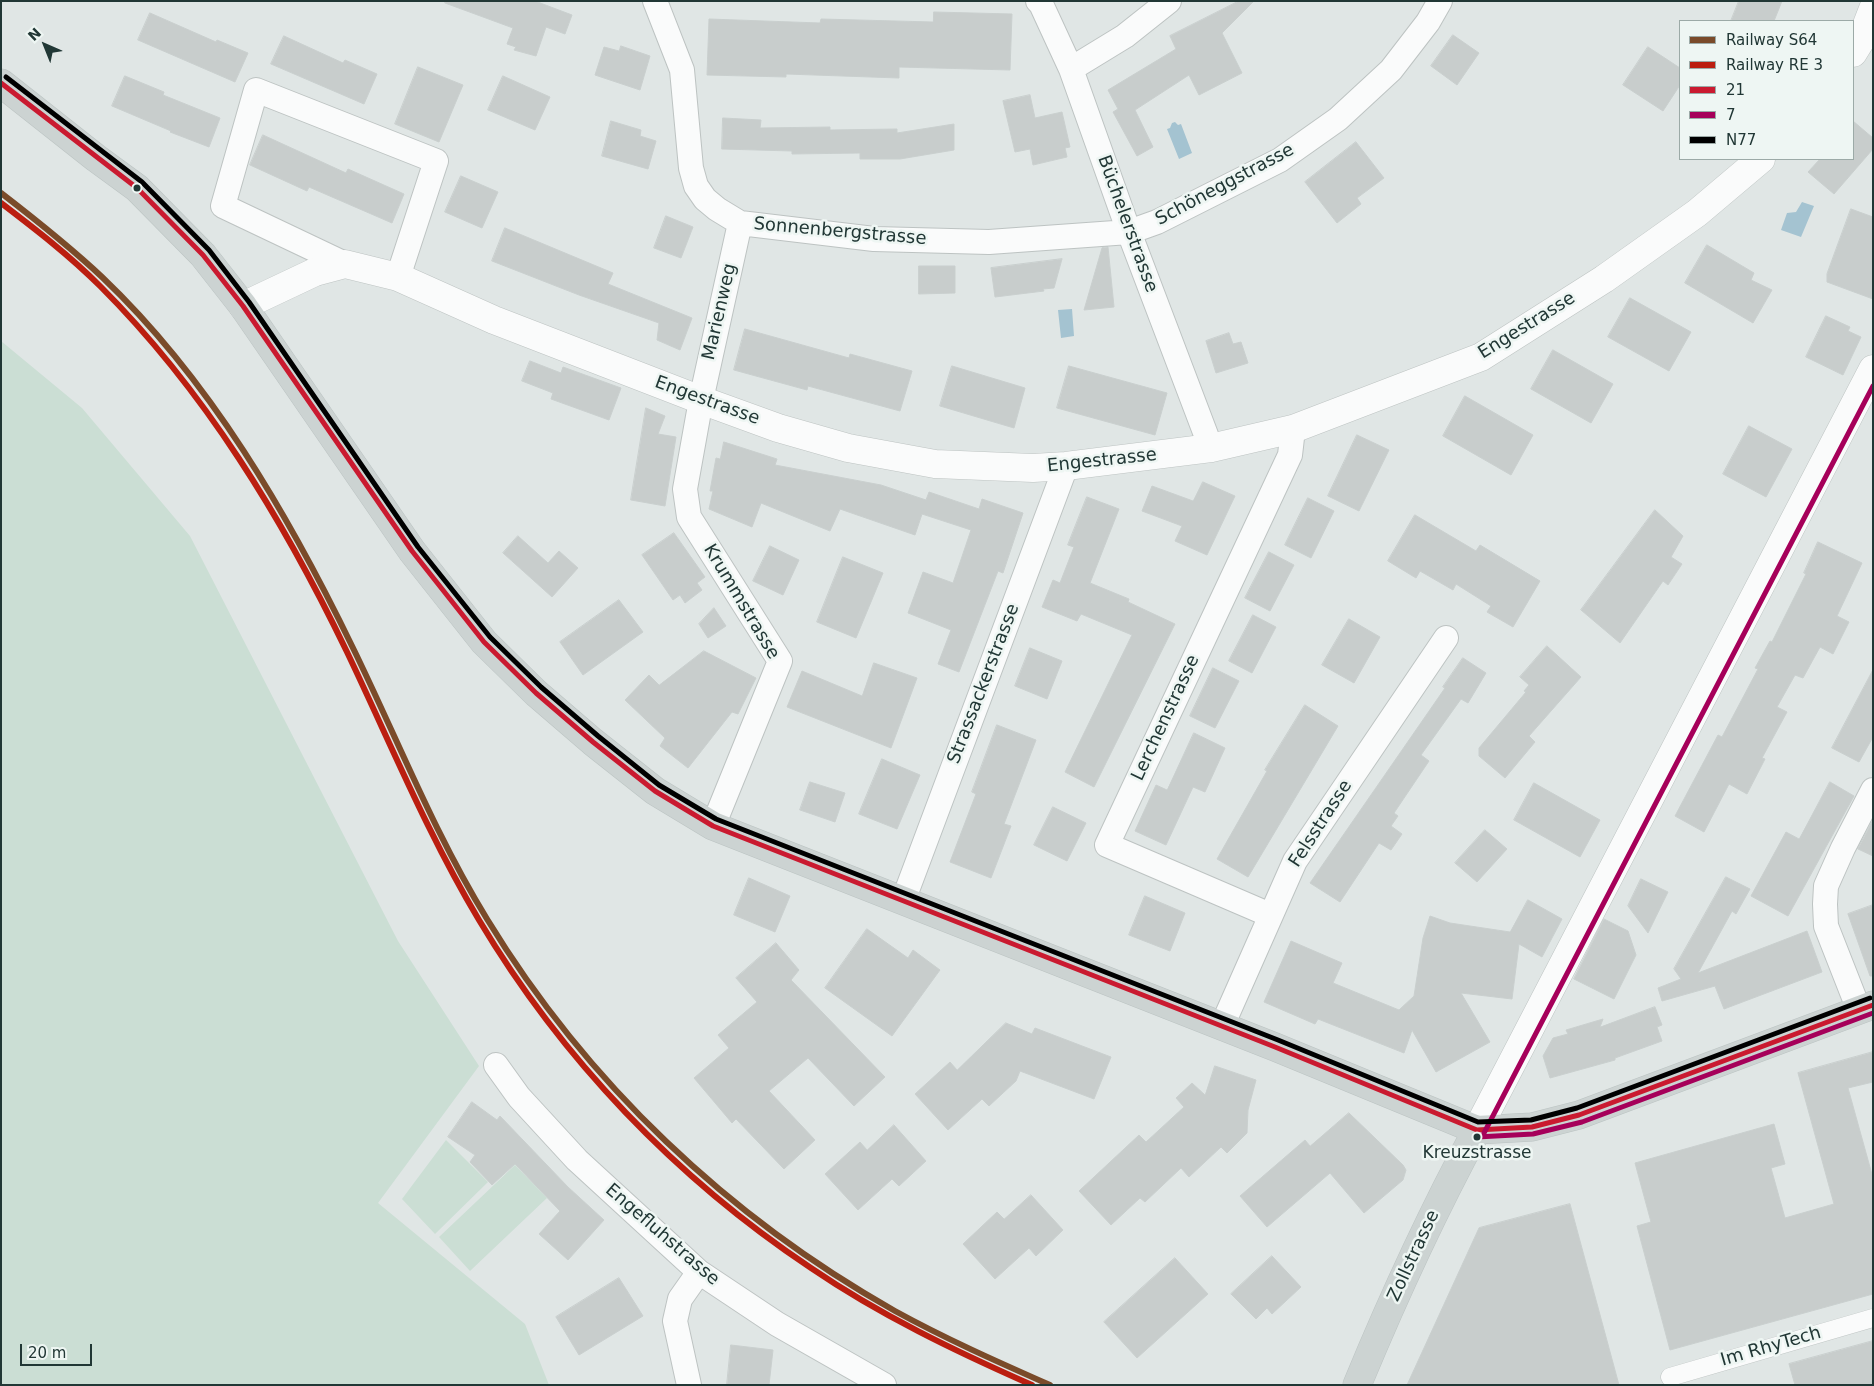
<!DOCTYPE html>
<html>
<head>
<meta charset="utf-8">
<style>
  body { margin:0 }
  #map { position:relative; width:1874px; height:1386px; overflow:hidden; background:#e0e6e5; font-family:"DejaVu Sans",sans-serif }
  canvas { display:block }
  .frame { position:absolute; inset:0; border:2px solid #213735; pointer-events:none }
  .legend { position:absolute; left:1679px; top:20px; width:175px; height:140px; box-sizing:border-box; background:#eef6f3; border:1px solid #9caaa7; margin:0; padding:6px 9px; list-style:none; font-size:15px; color:#213735 }
  .legend li { display:flex; align-items:center; gap:10px; height:25px }
  .legend b { width:25px; border:1px solid #9caaa7 }
  .north { position:absolute; left:20px; top:20px; width:50px; height:50px; -webkit-text-stroke:4px #eef6f3; paint-order:stroke; rotate:316deg; font-size:14px; font-weight:700; line-height:20px; text-align:center; color:#213735 }
  .north::after { content:''; display:block; margin:auto; width:18px; height:22px; background:#213735; clip-path:polygon(50% 0,100% 100%,50% 72%,0 100%) }
  .scale { position:absolute; left:20px; top:1344px; width:72px; height:22px; box-sizing:border-box; border:2px solid #213735; border-top:0; padding-left:6px; font-size:15px; line-height:18px; white-space:nowrap; color:#213735; -webkit-text-stroke:4px #eef6f3; paint-order:stroke }
</style>
</head>
<body>
<div id="map">
<canvas width="1874" height="1386"></canvas>
<div class="frame"></div>
<ul class="legend">
<li><b style="height:6px;background:#7a4b2a"></b>Railway S64</li>
<li><b style="height:6px;background:#bb1e10"></b>Railway RE 3</li>
<li><b style="height:6px;background:#ca1a30"></b>21</li>
<li><b style="height:6px;background:#a6005a"></b>7</li>
<li><b style="height:6px;background:#000"></b>N77</li>
</ul>
<div class="north">N</div>
<div class="scale">20 m</div>
</div>
<script>
const ctx = document.querySelector('canvas').getContext('2d');
ctx.lineJoin = 'round';
function fill(path, color) {
  ctx.fillStyle = color;
  ctx.fill(path, 'evenodd');
}
function trace(path, color, width, dash) {
  ctx.strokeStyle = color;
  ctx.lineWidth = width;
  ctx.lineCap = dash ? 'butt' : 'round';
  ctx.setLineDash(dash || []);
  ctx.stroke(path);
}
function drawText(font, color, halo, rows, align = 'center') {
  ctx.font = font + ' "DejaVu Sans",sans-serif';
  ctx.lineWidth = 5;
  ctx.setLineDash([]);
  ctx.textBaseline = 'middle';
  ctx.strokeStyle = halo;
  ctx.fillStyle = color;
  for (const [text, x, y, turn = 0] of rows) {
    ctx.save();
    ctx.translate(x, y);
    ctx.rotate((+turn || 0) * Math.PI / 180);
    ctx.textAlign = isNaN(turn) ? turn : align;
    if (halo) ctx.strokeText(text, 0, 0);
    ctx.fillText(text, 0, 0);
    ctx.restore();
  }
}
fill(new Path2D(`
  M 1,341 L 82,408 L 190,536 L 398,941 L 479,1066 L 378,1203 L 525,1324 L 549,1385 L 1,1385 Z
  M 446,1140 L 488,1182 L 435,1234 L 402,1199 Z
  M 515,1165 L 547,1198 L 470,1271 L 439,1237 Z`), '#cbded4');
fill(new Path2D(`
  M 1175,122 L 1178,125 L 1181,124 L 1192,153 L 1179,159 L 1167,129 L 1170,128 L 1172,123 Z
  M 1802,202 L 1814,206 L 1801,237 L 1781,230 L 1787,213 L 1796,212 Z
  M 1072,309 L 1074,336 L 1061,338 L 1058,310 Z`), '#a4c3d1');
const building = new Path2D(`
  M 446,1 L 535,1 L 572,15 L 565,34 L 546,27 L 536,56 L 514,50 L 516,47 L 507,44 L 513,28 L 445,3 Z
  M 1239,1 L 1254,1 L 1222,33 L 1242,73 L 1199,95 L 1189,75 L 1135,110 L 1153,147 L 1137,156 L 1113,112 L 1118,109 L 1108,90 L 1176,49 L 1170,36 Z
  M 1739,1 L 1782,1 L 1774,21 L 1731,21 Z
  M 934,12 L 1012,14 L 1010,70 L 899,67 L 899,78 L 786,74 L 786,77 L 707,75 L 709,19 L 820,23 L 821,19 L 933,22 Z
  M 150,13 L 216,42 L 217,40 L 248,53 L 235,82 L 138,40 Z
  M 1453,35 L 1479,53 L 1457,85 L 1431,66 Z
  M 284,36 L 343,63 L 345,60 L 377,74 L 364,104 L 271,64 Z
  M 621,46 L 650,56 L 640,90 L 595,75 L 604,47 L 619,51 Z
  M 1648,47 L 1680,68 L 1680,85 L 1663,111 L 1623,85 Z
  M 418,67 L 463,85 L 439,142 L 395,124 Z
  M 125,76 L 164,92 L 163,95 L 220,118 L 209,147 L 170,132 L 171,131 L 112,106 Z
  M 503,76 L 550,97 L 535,130 L 488,110 Z
  M 1030,95 L 1035,118 L 1062,112 L 1070,147 L 1065,148 L 1067,157 L 1033,165 L 1030,149 L 1015,152 L 1003,101 Z
  M 723,118 L 761,120 L 760,128 L 830,127 L 830,130 L 897,129 L 897,133 L 954,124 L 954,150 L 900,159 L 860,159 L 860,153 L 792,154 L 792,151 L 722,149 Z
  M 611,121 L 641,130 L 640,136 L 656,141 L 648,169 L 602,156 Z
  M 1853,121 L 1873,138 L 1873,149 L 1834,194 L 1808,172 L 1820,159 L 1853,159 Z
  M 263,135 L 346,173 L 348,169 L 404,194 L 392,223 L 309,187 L 307,191 L 250,165 Z
  M 1356,142 L 1384,178 L 1357,198 L 1361,204 L 1337,223 L 1305,182 Z
  M 461,176 L 498,192 L 482,228 L 445,212 Z
  M 1851,209 L 1873,217 L 1873,299 L 1827,282 L 1827,274 Z
  M 666,216 L 693,227 L 681,258 L 654,248 Z
  M 505,228 L 613,273 L 608,284 L 692,318 L 680,350 L 657,340 L 659,323 L 579,295 L 492,261 Z
  M 1707,245 L 1754,273 L 1751,280 L 1772,290 L 1753,323 L 1685,283 Z
  M 1108,247 L 1114,307 L 1084,310 L 1102,248 Z
  M 1062,259 L 1054,288 L 1043,289 L 1044,291 L 995,297 L 991,268 Z
  M 919,266 L 955,266 L 955,293 L 919,294 Z
  M 1630,298 L 1691,332 L 1669,371 L 1608,337 Z
  M 1826,316 L 1850,327 L 1848,331 L 1861,337 L 1843,375 L 1806,357 Z
  M 745,329 L 849,358 L 850,354 L 912,371 L 900,411 L 808,386 L 807,390 L 734,370 Z
  M 1229,333 L 1233,344 L 1241,342 L 1248,363 L 1216,373 L 1206,341 Z
  M 1553,350 L 1613,384 L 1591,423 L 1531,389 Z
  M 530,361 L 561,373 L 563,367 L 621,388 L 609,420 L 551,399 L 553,393 L 522,381 Z
  M 952,366 L 1025,388 L 1014,428 L 940,406 Z
  M 1069,366 L 1167,393 L 1155,435 L 1057,408 Z
  M 1465,396 L 1533,435 L 1511,475 L 1443,436 Z
  M 646,408 L 665,416 L 658,434 L 676,437 L 665,506 L 631,500 Z
  M 1749,426 L 1792,449 L 1766,497 L 1723,474 Z
  M 1357,435 L 1389,450 L 1359,511 L 1328,496 Z
  M 724,442 L 777,459 L 775,465 L 881,485 L 926,500 L 929,492 L 979,509 L 982,499 L 1023,513 L 1003,573 L 998,571 L 959,672 L 938,664 L 951,630 L 908,613 L 923,572 L 953,583 L 971,530 L 922,514 L 915,535 L 840,509 L 830,531 L 761,503 L 752,527 L 709,509 L 713,491 L 710,491 L 716,458 L 720,459 Z
  M 1203,482 L 1235,496 L 1207,555 L 1175,541 L 1182,526 L 1142,511 L 1152,486 L 1193,501 Z
  M 1087,497 L 1119,509 L 1090,583 L 1129,599 L 1128,602 L 1175,624 L 1094,787 L 1065,772 L 1132,635 L 1081,614 L 1077,621 L 1042,607 L 1053,580 L 1060,583 L 1074,547 L 1068,545 Z
  M 1308,498 L 1334,511 L 1311,558 L 1285,545 Z
  M 1655,510 L 1683,536 L 1671,557 L 1682,564 L 1668,585 L 1663,581 L 1620,643 L 1581,610 Z
  M 1415,515 L 1476,551 L 1480,545 L 1540,581 L 1513,627 L 1487,612 L 1491,606 L 1456,584 L 1453,590 L 1420,571 L 1416,578 L 1388,561 Z
  M 674,533 L 705,577 L 697,583 L 702,590 L 685,603 L 680,595 L 673,600 L 642,555 Z
  M 518,536 L 548,563 L 559,551 L 578,568 L 552,597 L 503,553 Z
  M 1818,542 L 1862,563 L 1837,616 L 1849,622 L 1833,654 L 1820,647 L 1803,678 L 1795,675 L 1777,707 L 1787,712 L 1762,758 L 1765,759 L 1747,794 L 1729,784 L 1704,832 L 1675,816 L 1718,735 L 1722,737 L 1758,669 L 1755,668 L 1770,641 L 1772,642 L 1806,574 L 1804,573 Z
  M 770,546 L 799,560 L 783,595 L 753,581 Z
  M 1269,552 L 1294,565 L 1270,611 L 1245,598 Z
  M 843,557 L 883,573 L 856,638 L 817,622 Z
  M 619,600 L 643,632 L 583,675 L 560,642 Z
  M 714,608 L 726,626 L 708,638 L 699,624 Z
  M 1253,615 L 1276,627 L 1252,673 L 1229,661 Z
  M 1349,619 L 1380,637 L 1354,683 L 1322,665 Z
  M 1547,646 L 1581,677 L 1529,736 L 1535,742 L 1505,778 L 1479,756 L 1479,748 L 1526,692 L 1524,691 L 1529,685 L 1520,677 Z
  M 1030,648 L 1062,661 L 1047,699 L 1015,686 Z
  M 704,651 L 756,678 L 738,714 L 732,712 L 688,768 L 660,746 L 665,738 L 625,700 L 649,675 L 659,685 Z
  M 1463,658 L 1486,673 L 1468,703 L 1461,699 L 1421,755 L 1429,761 L 1394,813 L 1398,816 L 1391,826 L 1402,834 L 1391,850 L 1379,843 L 1340,902 L 1310,883 L 1445,688 L 1443,687 Z
  M 874,663 L 917,678 L 891,748 L 787,707 L 802,671 L 862,696 Z
  M 1213,668 L 1239,681 L 1215,728 L 1190,716 Z
  M 1873,670 L 1873,737 L 1859,762 L 1832,748 Z
  M 1305,705 L 1338,726 L 1248,877 L 1217,859 L 1267,771 L 1265,770 Z
  M 997,725 L 1036,740 L 1004,824 L 1011,826 L 991,878 L 950,862 L 976,794 L 972,792 Z
  M 1194,733 L 1225,748 L 1205,792 L 1193,787 L 1166,845 L 1135,831 L 1156,785 L 1167,790 Z
  M 882,759 L 920,775 L 897,829 L 859,814 Z
  M 810,782 L 845,793 L 835,822 L 800,810 Z
  M 1830,782 L 1854,796 L 1788,916 L 1751,896 L 1786,832 L 1799,839 Z
  M 1534,783 L 1600,820 L 1580,857 L 1514,820 Z
  M 1053,807 L 1086,823 L 1067,861 L 1034,845 Z
  M 1873,820 L 1873,856 L 1858,849 Z
  M 1485,830 L 1507,849 L 1477,882 L 1455,863 Z
  M 1726,877 L 1750,889 L 1736,914 L 1732,911 L 1698,973 L 1807,931 L 1822,972 L 1724,1009 L 1715,986 L 1662,1001 L 1658,988 L 1681,979 L 1674,969 Z
  M 749,878 L 790,896 L 775,932 L 734,915 Z
  M 1641,879 L 1668,892 L 1648,933 L 1628,906 Z
  M 1145,896 L 1185,913 L 1170,951 L 1129,935 Z
  M 1528,900 L 1562,919 L 1542,957 L 1519,944 L 1512,999 L 1461,993 L 1490,1042 L 1436,1072 L 1412,1030 L 1404,1053 L 1318,1019 L 1315,1024 L 1264,1002 L 1291,941 L 1342,963 L 1333,983 L 1399,1010 L 1414,996 L 1423,938 L 1430,916 L 1450,923 L 1510,932 Z
  M 1873,905 L 1873,976 L 1870,976 L 1848,914 Z
  M 1604,919 L 1628,931 L 1636,955 L 1614,999 L 1574,979 Z
  M 867,929 L 908,958 L 913,950 L 940,970 L 892,1036 L 825,988 Z
  M 776,943 L 799,970 L 791,980 L 885,1077 L 854,1106 L 808,1058 L 769,1091 L 815,1140 L 784,1169 L 736,1119 L 732,1123 L 694,1078 L 729,1048 L 718,1035 L 757,1002 L 736,978 Z
  M 1655,1007 L 1662,1025 L 1657,1027 L 1662,1041 L 1615,1058 L 1615,1060 L 1550,1078 L 1543,1056 L 1553,1038 L 1568,1034 L 1566,1030 L 1603,1019 L 1600,1027 Z
  M 1006,1023 L 1032,1034 L 1035,1028 L 1111,1057 L 1094,1099 L 1020,1071 L 1016,1081 L 989,1106 L 982,1099 L 948,1130 L 915,1094 L 950,1062 L 957,1070 Z
  M 1873,1052 L 1873,1082 L 1848,1088 L 1873,1178 L 1873,1294 L 1670,1350 L 1637,1226 L 1651,1222 L 1635,1163 L 1774,1124 L 1785,1164 L 1771,1168 L 1785,1218 L 1834,1204 L 1798,1073 Z
  M 1215,1066 L 1256,1080 L 1248,1110 L 1247,1133 L 1227,1153 L 1221,1147 L 1189,1177 L 1181,1168 L 1145,1202 L 1140,1198 L 1111,1225 L 1079,1191 L 1139,1135 L 1146,1142 L 1184,1107 L 1176,1098 L 1192,1083 L 1205,1095 Z
  M 472,1102 L 497,1120 L 500,1116 L 568,1187 L 604,1220 L 568,1260 L 539,1234 L 560,1211 L 515,1164 L 492,1185 L 470,1162 L 475,1155 L 448,1137 Z
  M 1349,1113 L 1403,1165 L 1406,1170 L 1403,1180 L 1364,1213 L 1330,1173 L 1267,1227 L 1240,1196 L 1305,1140 L 1310,1146 Z
  M 894,1125 L 926,1161 L 899,1186 L 892,1179 L 858,1210 L 825,1174 L 860,1142 L 867,1150 Z
  M 1031,1195 L 1063,1230 L 1036,1256 L 1029,1248 L 995,1279 L 963,1244 L 997,1212 L 1004,1219 Z
  M 1570,1204 L 1619,1385 L 1407,1385 L 1479,1228 Z
  M 1272,1256 L 1301,1287 L 1272,1314 L 1267,1308 L 1256,1319 L 1231,1294 Z
  M 1175,1258 L 1208,1294 L 1137,1358 L 1104,1322 Z
  M 619,1278 L 643,1316 L 579,1355 L 556,1317 Z
  M 1873,1341 L 1873,1385 L 1795,1385 L 1789,1364 Z
  M 731,1345 L 773,1350 L 769,1385 L 727,1385 Z`);
fill(building, '#c8cdcc');
trace(building, '#c9cfce', 1);
const pedestrian = new Path2D(`
  M 1670,1377 L 1873,1318`);
const minor = new Path2D(`
  M 655,1 L 682,70 L 691,168 L 696,186 L 705,199 L 717,209 L 740,223 L 874,239 L 989,242 L 1129,232 L 1157,222 L 1280,160 L 1338,119 L 1391,70 L 1428,22 L 1440,1
  M 1038,1 L 1041,4 L 1071,69 L 1129,232 L 1211,448
  M 1071,69 L 1125,36 L 1169,1
  M 345,264 L 223,206 L 256,90 L 436,161 L 398,277
  M 713,826 L 780,661 L 689,517 L 685,489 L 701,400 L 740,223
  M 903,901 L 1066,466
  M 1270,915 L 1107,845 L 1290,455 L 1293,429
  M 1859,1010 L 1826,926 L 1825,904 L 1826,886 L 1843,848 L 1873,790
  M 1222,1026 L 1295,861 L 1446,638
  M 496,1065 L 519,1097 L 577,1160 L 699,1272 L 777,1324 L 884,1385
  M 689,1385 L 675,1321 L 680,1299 L 699,1272`);
const tertiary = new Path2D(`
  M 1853,53 L 1861,40 L 1873,9
  M 243,306 L 315,272 L 345,264 L 398,277 L 494,320 L 701,400 L 778,428 L 848,448 L 935,464 L 1033,468 L 1066,466 L 1211,448 L 1293,429 L 1481,357 L 1604,279 L 1697,213 L 1761,159
  M 1477,1130 L 1873,369`);
const primary = new Path2D(`
  M 1,83 L 96,158 L 137,188 L 203,255 L 243,306 L 412,551 L 484,642 L 536,693 L 593,742 L 655,791 L 713,826 L 1275,1047 L 1477,1130 L 1532,1127 L 1579,1115 L 1873,1005
  M 1357,1385 C 1393,1298 1432,1213 1477,1130`);
trace(pedestrian, '#bdc3c2', 19);
trace(minor, '#bdc3c2', 26);
trace(tertiary, '#bdc3c2', 29);
trace(primary, '#bbc3c2', 29);
trace(pedestrian, '#fafbfb', 18);
trace(minor, '#fafbfb', 24);
trace(tertiary, '#fafbfb', 28);
trace(primary, '#ccd3d2', 28);
trace(new Path2D(`
  M 1,83 L 137,188 L 203,255 L 243,306 L 412,551 L 484,642 L 536,693 L 593,742 L 655,791 L 713,826 L 1275,1047 L 1477,1130 L 1532,1127 L 1579,1115 L 1873,1005`), '#ca1a30', 5);
trace(new Path2D(`
  M 1484,1133 L 1873,386
  M 1477,1137 L 1533,1134 L 1582,1122 L 1873,1013`), '#a6005a', 5);
trace(new Path2D(`
  M 6,77 L 142,182 L 209,250 L 249,302 L 418,547 L 490,637 L 541,687 L 598,736 L 659,785 L 716,819 L 1278,1040 L 1478,1122 L 1531,1120 L 1577,1108 L 1870,998`), '#000', 5);
trace(new Path2D(`
  M 1,193 C 36,220 70,247 102,277 C 210,380 288,514 353,648 C 397,738 434,833 487,919 C 587,1083 728,1217 895,1311 C 946,1339 998,1362 1050,1385`), '#7a4b2a', 6);
trace(new Path2D(`
  M 1,203 C 35,229 69,255 100,286 C 205,391 283,519 347,652 C 390,742 428,835 479,920 C 562,1059 676,1178 811,1268 C 880,1315 955,1351 1032,1385`), '#bb1e10', 6);
for (const [x, y, r, color] of [
  [137,188,4.5,"#213735"],
  [1477,1137,4.5,"#213735"]
]) {
  const dot = new Path2D();
  dot.arc(x, y, r, 0, 2 * Math.PI);
  ctx.fillStyle = color;
  ctx.fill(dot);
  trace(dot, '#eef6f3', 2);
}
drawText('17px', '#213735', '#eef6f3', [
  ["Kreuzstrasse",1477,1154]
]);
drawText('18px', '#213735', '#eef6f3', [
  ["Schöneggstrasse",1225,185,-28],
  ["Büchelerstrasse",1127,224,70],
  ["Sonnenbergstrasse",840,232,5],
  ["Marienweg",720,312,-77],
  ["Engestrasse",1527,326,-32],
  ["Engestrasse",707,401,20],
  ["Engestrasse",1102,461,-6],
  ["Krummstrasse",741,602,59],
  ["Strassackerstrasse",984,684,-69],
  ["Lerchenstrasse",1166,718,-65],
  ["Felsstrasse",1321,824,-57],
  ["Engefluhstrasse",662,1235,41],
  ["Zollstrasse",1414,1256,-65],
  ["Im RhyTech",1771,1347,-16]
]);
</script>
</body>
</html>
